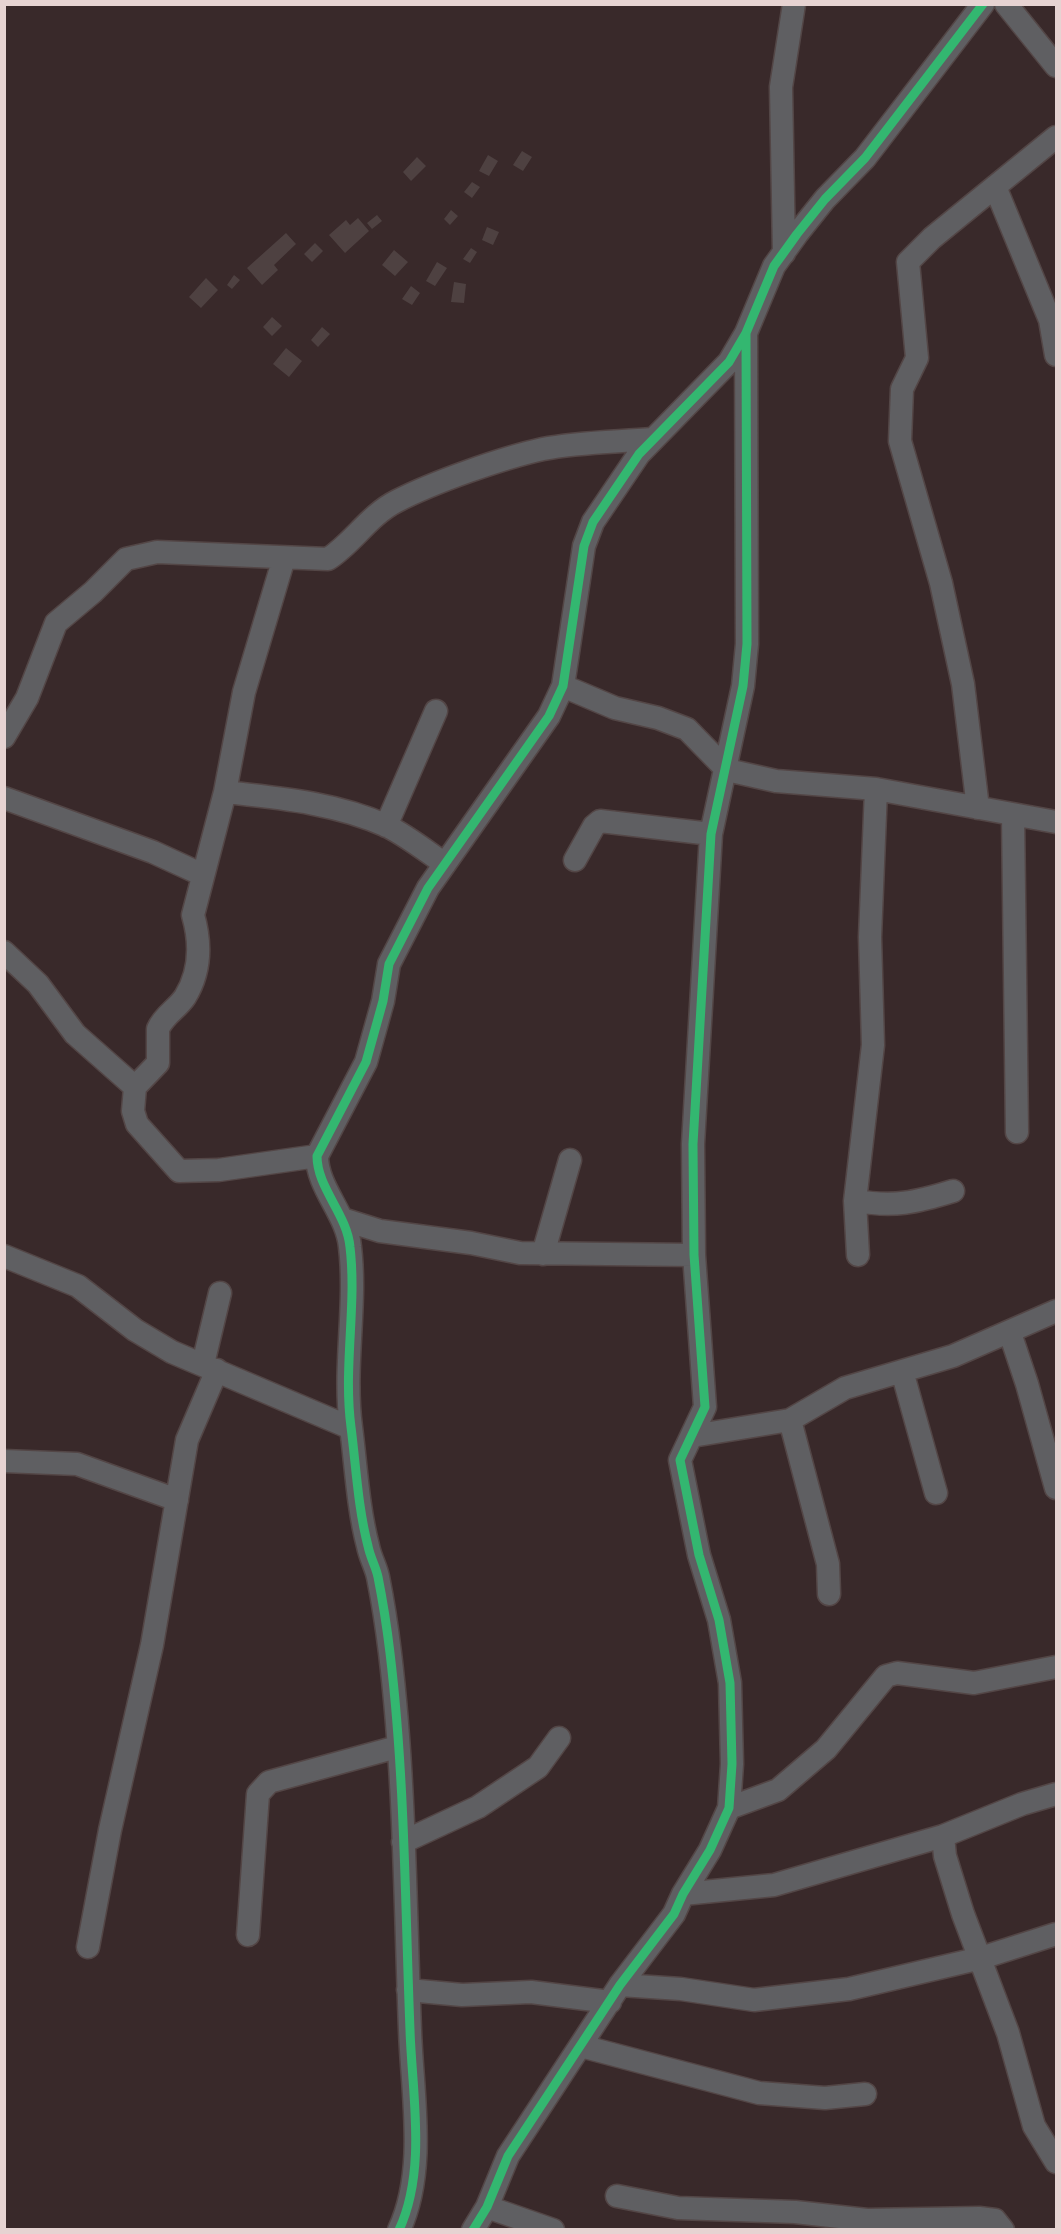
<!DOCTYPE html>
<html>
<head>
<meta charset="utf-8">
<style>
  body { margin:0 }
  #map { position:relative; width:1061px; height:2234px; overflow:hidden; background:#39292a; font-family:"Exo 2",sans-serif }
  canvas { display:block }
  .frame { position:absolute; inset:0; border:6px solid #e6d3d2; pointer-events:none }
</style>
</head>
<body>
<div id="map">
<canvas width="1061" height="2234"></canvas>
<div class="frame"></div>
</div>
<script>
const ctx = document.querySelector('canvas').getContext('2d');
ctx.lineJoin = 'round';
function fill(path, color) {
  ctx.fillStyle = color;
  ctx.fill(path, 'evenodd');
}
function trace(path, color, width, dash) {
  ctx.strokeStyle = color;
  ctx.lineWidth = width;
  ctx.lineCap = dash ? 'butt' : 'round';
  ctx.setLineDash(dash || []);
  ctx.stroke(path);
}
fill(new Path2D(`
  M 522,151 L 532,157 L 523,171 L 513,165 Z
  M 488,155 L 498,161 L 489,176 L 479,171 Z
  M 417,157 L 426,166 L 411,181 L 403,172 Z
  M 472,182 L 480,187 L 472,198 L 464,192 Z
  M 451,210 L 458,216 L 450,225 L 444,219 Z
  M 377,215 L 382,221 L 372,229 L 367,223 Z
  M 358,218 L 369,231 L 345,253 L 329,235 L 346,220 L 350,225 Z
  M 487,227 L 499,232 L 493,245 L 482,240 Z
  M 286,233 L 296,244 L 274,265 L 278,270 L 262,285 L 247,268 Z
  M 315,243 L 323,251 L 312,262 L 304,254 Z
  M 471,248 L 477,252 L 470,263 L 463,259 Z
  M 394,250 L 408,262 L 395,276 L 382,265 Z
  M 437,262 L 447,268 L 435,286 L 426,281 Z
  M 234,275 L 240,280 L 232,289 L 227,285 Z
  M 206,278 L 218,290 L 201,308 L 189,297 Z
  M 454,282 L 466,284 L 464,303 L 451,302 Z
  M 411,286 L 420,293 L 412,305 L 402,299 Z
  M 272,317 L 282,326 L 272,336 L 263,327 Z
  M 322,327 L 330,334 L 318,347 L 311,340 Z
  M 286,348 L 302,361 L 289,377 L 273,364 Z`), '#4e4141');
const minor = new Path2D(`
  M 1006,4 L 1056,66
  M 996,189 L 1050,320 L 1056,355
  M 784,253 L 781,87 L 794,4
  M 563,686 L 615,708 L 658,718 L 687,729 L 727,770 L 776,781 L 876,789 L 1056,822
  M 4,737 L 27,698 L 56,623 L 93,592 L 126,559 L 157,552 L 328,559 C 353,543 369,515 397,501 C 434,482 502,458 543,449 C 578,442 617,442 652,439
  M 225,792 L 244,692 L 284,558
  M 4,798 L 153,852 L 203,875
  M 978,808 L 963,684 L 941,583 L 900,441 L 902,389 L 917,358 L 908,262 L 932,238 L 1056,137
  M 1013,815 L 1017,1132
  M 386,826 L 436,711
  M 575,860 L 594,826 L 600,821 L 711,834
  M 4,952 L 38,984 L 75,1034 L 135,1087 L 133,1111 L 137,1124 L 179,1171 L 219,1170 L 317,1156
  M 135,1087 L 158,1063 L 158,1029 C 164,1015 177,1009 185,997 C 201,971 201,943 193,915 L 225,792 C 279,798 336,803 387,826 C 407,836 426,851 445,864
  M 855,1201 C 895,1207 914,1203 953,1191
  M 342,1219 L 380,1231 L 471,1243 L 520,1253 L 694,1255
  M 543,1254 L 570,1160
  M 858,1255 L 855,1201 L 873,1045 L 870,937 L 876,789
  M 4,1256 L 78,1286 L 135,1330 L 172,1352 L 351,1428
  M 1010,1333 L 1027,1384 L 1056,1488
  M 203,1364 L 220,1293
  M 902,1371 L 936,1493
  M 790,1420 L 828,1564 L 829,1594
  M 692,1436 L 790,1420 L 845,1388 L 953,1356 L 1056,1311
  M 4,1461 L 77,1464 L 177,1500
  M 729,1808 L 778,1790 L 826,1749 L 886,1676 L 897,1673 L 974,1683 L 1056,1667
  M 943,1836 L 945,1856 L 963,1914 L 1008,2033 L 1034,2126 L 1056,2162
  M 403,1842 L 478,1807 L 538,1767 L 559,1738
  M 683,1894 L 774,1885 L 943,1836 L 1022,1804 L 1056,1794
  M 248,1935 L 258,1794 L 269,1782 L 397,1747
  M 88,1947 L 110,1830 L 152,1645 L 187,1440 L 217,1370
  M 620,1985 L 681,1989 L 754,2000 L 849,1989 L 981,1958 L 1056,1934
  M 408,1990 L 462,1995 L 531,1992 L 610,2002
  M 581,2046 L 759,2093 L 825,2098 L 865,2094
  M 617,2196 L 678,2208 L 795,2212 L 867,2220 L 979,2218 L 995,2220 L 1003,2230
  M 487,2207 L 553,2230
  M 399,2230 C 427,2170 412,2093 410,2030 C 405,1904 405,1777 390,1653 C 387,1628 383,1602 378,1577 C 376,1567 370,1557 368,1546 C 358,1508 356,1466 351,1427 C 343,1367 357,1306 350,1247 C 347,1214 317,1188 317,1156 L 366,1062 L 383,1001 L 389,964 L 428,888 L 549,716 L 563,686 L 584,546 L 593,522 L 639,454 L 729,362 L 746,333 L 774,266 L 797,234 L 825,199 L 865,158 L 983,4
  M 473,2230 L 487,2207 L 508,2156 L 620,1985 L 674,1914 L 683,1894 L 710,1850 L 729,1808 L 732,1764 L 730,1683 L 719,1620 L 699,1555 L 680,1460 L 705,1407 L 694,1255 L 693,1144 L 711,834 L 743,686 L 747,644 L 746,333`);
trace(minor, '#534646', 25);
trace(minor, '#5f5f62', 22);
trace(new Path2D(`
  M 399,2230 C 427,2170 412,2093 410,2030 C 405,1904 405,1777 390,1653 C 387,1628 383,1602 378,1577 C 376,1567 370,1557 368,1546 C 358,1508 356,1466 351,1427 C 343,1367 357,1306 350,1247 C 347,1214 317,1188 317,1156 L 366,1062 L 383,1001 L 389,964 L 428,888 L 549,716 L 563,686 L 584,546 L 593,522 L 639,454 L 729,362 L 746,333 L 774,266 L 797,234 L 825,199 L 865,158 L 983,4
  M 473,2230 L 487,2207 L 508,2156 L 620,1985 L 674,1914 L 683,1894 L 710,1850 L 729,1808 L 732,1764 L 730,1683 L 719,1620 L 699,1555 L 680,1460 L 705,1407 L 694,1255 L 693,1144 L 711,834 L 743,686 L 747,644 L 746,333`), '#33b770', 9);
</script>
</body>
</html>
